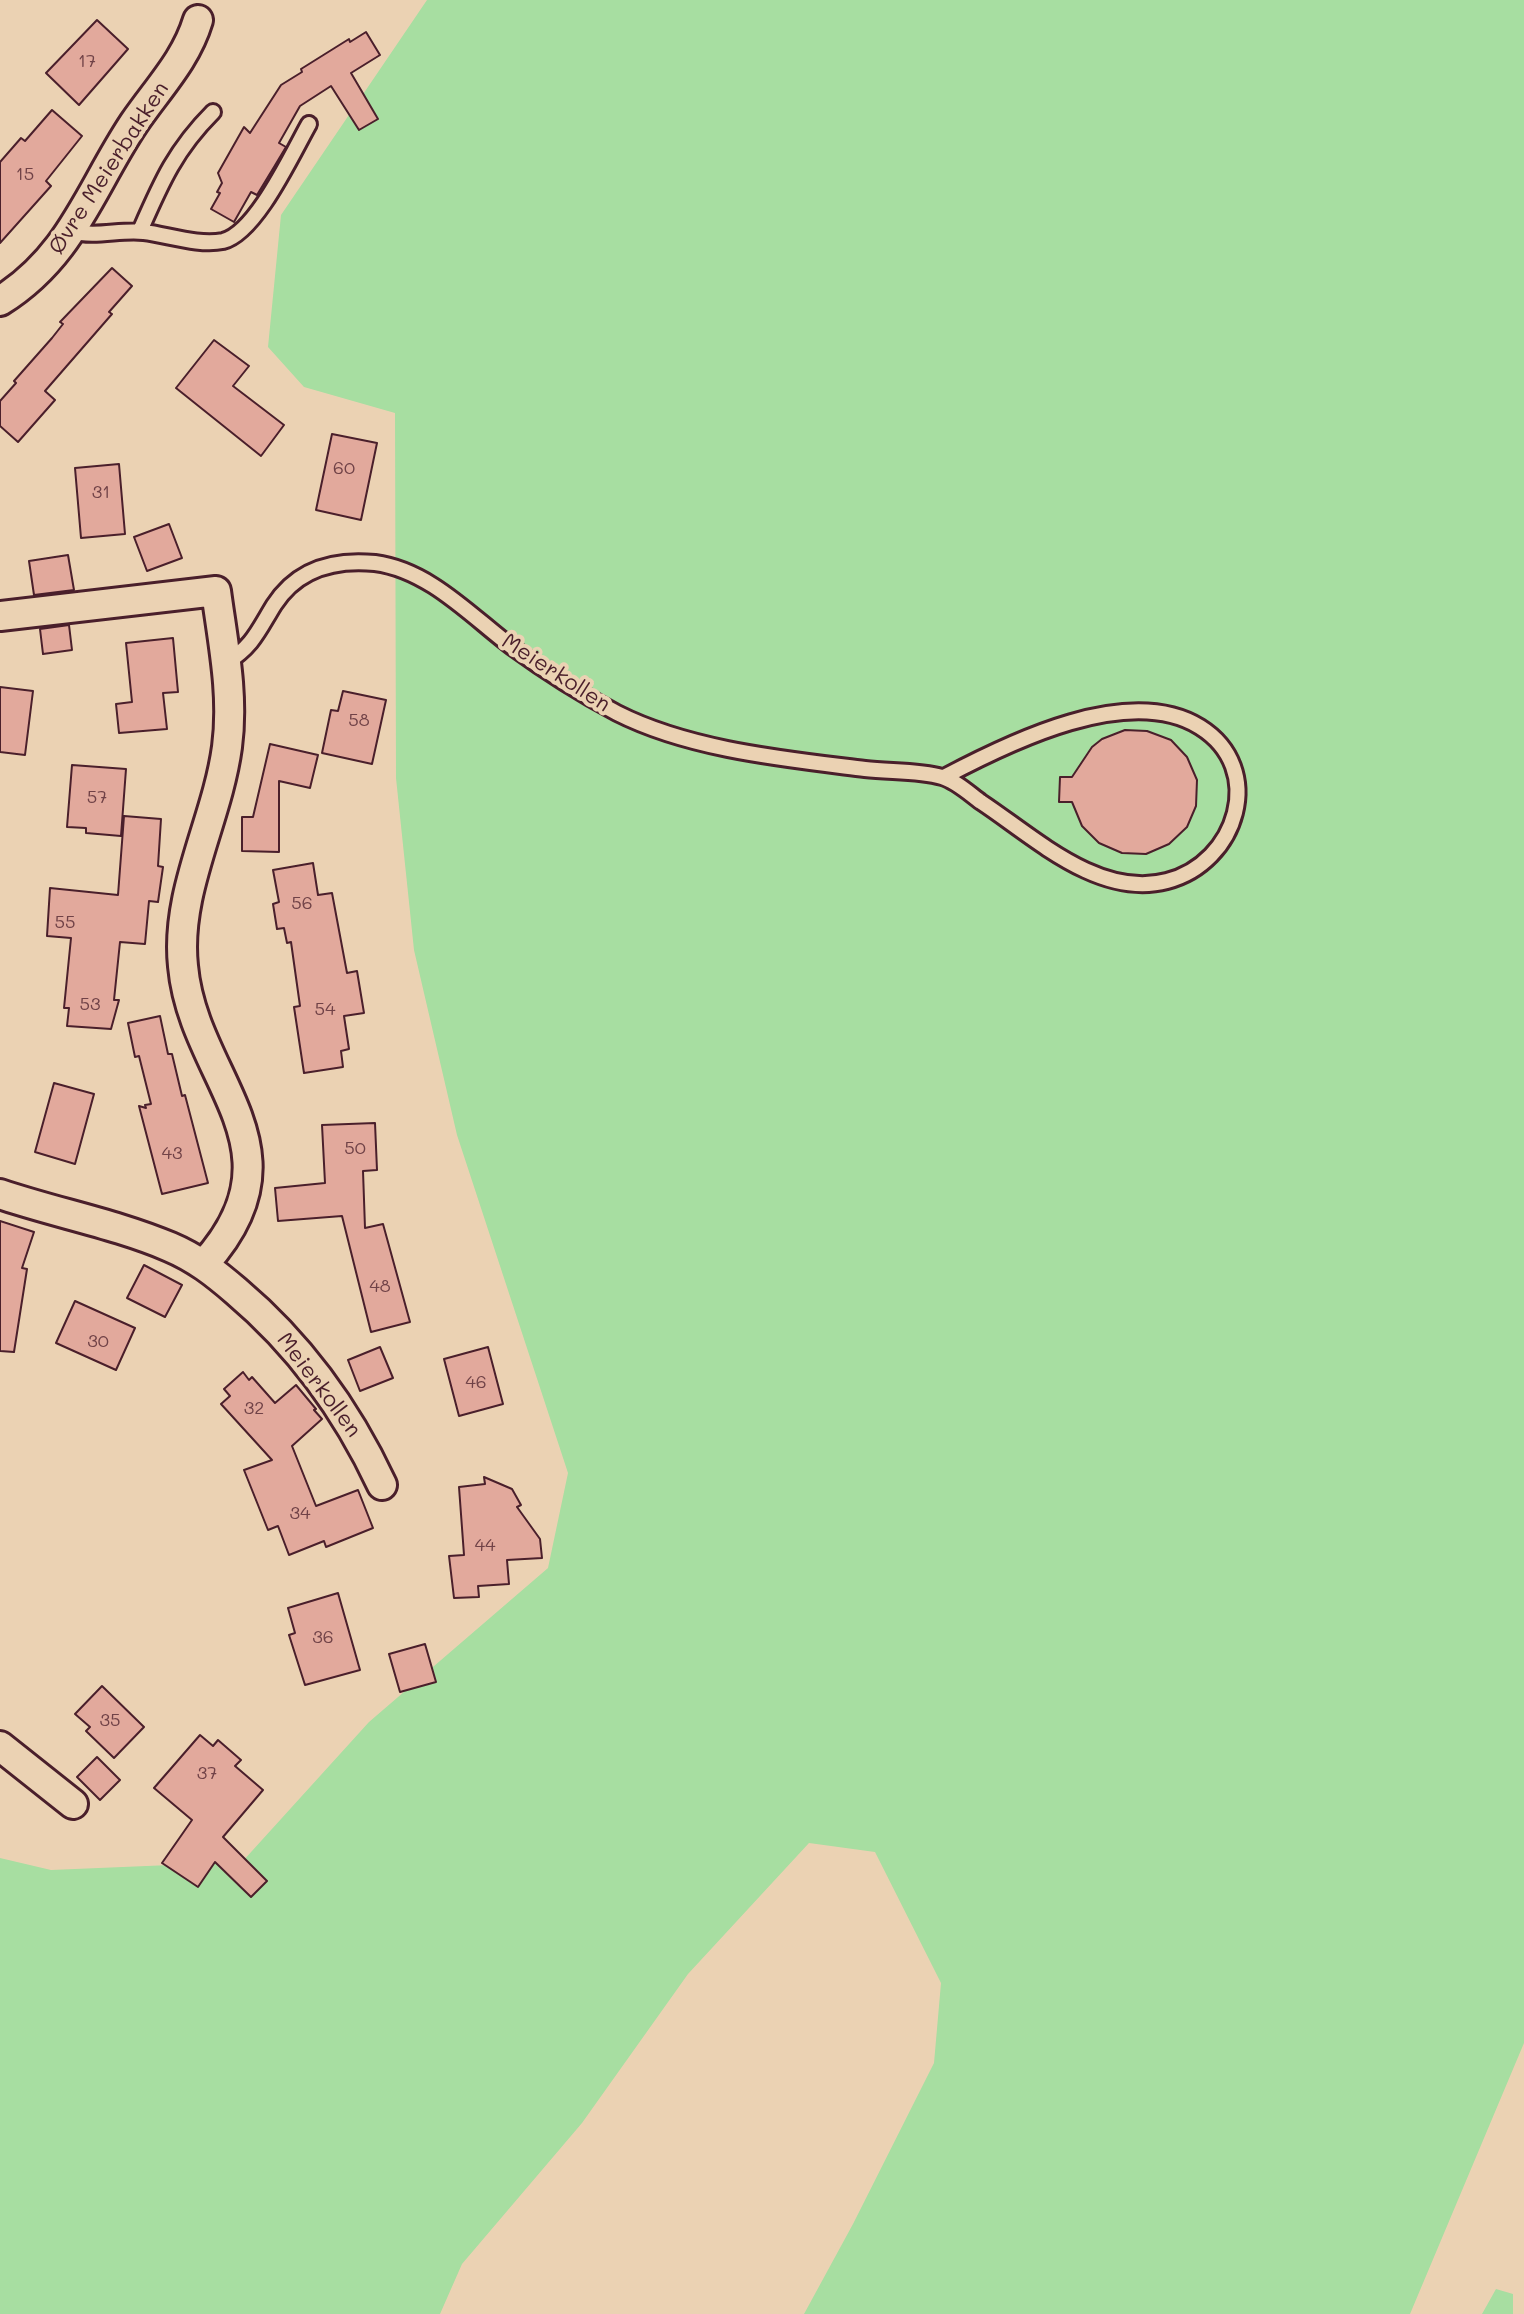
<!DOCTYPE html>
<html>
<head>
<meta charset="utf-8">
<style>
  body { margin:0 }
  canvas { display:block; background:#ebd2b3 }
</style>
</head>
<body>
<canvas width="1524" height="2314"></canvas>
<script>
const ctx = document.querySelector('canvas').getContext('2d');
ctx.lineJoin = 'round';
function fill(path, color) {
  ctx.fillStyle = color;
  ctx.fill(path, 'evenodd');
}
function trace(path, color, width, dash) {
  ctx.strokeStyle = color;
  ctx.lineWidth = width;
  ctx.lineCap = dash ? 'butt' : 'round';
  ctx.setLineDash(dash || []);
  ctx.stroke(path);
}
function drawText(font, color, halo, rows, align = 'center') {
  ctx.font = font + ' Mali,sans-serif';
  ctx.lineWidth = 8;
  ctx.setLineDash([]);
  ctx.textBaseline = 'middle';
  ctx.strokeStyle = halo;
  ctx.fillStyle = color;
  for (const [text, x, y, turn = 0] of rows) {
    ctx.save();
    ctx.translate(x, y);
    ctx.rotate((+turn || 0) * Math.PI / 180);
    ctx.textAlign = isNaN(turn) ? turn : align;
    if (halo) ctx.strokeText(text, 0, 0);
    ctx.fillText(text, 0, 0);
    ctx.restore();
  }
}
fill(new Path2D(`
  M 427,0 L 1524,0 L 1524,2043 L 1410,2314 L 804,2314 L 853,2224 L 934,2063 L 941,1983 L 875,1852 L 809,1843 L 688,1974 L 582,2123 L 462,2264 L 440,2314 L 0,2314 L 0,1858 L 51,1870 L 242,1862 L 369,1722 L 548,1568 L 568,1473 L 457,1135 L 414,950 L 396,778 L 395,413 L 304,387 L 268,347 L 281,215 Z
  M 1496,2289 L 1513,2294 L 1513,2314 L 1482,2314 Z`), '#a7dea1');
const building = new Path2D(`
  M 97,20 L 128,49 L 79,105 L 46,73 Z
  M 366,32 L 380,55 L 351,73 L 378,119 L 359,130 L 331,86 L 300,106 L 279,143 L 286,147 L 274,167 L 257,195 L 251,192 L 234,222 L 211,209 L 220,193 L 217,192 L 222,183 L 218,173 L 244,127 L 250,133 L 281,85 L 302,72 L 301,69 L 349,39 L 350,42 Z
  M 52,110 L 82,136 L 46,181 L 51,186 L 0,243 L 0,162 L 21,138 L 25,141 Z
  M 112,268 L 132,286 L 109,312 L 112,314 L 45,391 L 55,400 L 18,442 L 0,426 L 0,401 L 16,383 L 14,381 L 52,338 L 63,324 L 60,322 Z
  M 214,340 L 249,366 L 233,386 L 284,425 L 261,456 L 176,388 Z
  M 332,434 L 377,443 L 361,520 L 316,510 Z
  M 119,464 L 125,534 L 81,538 L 75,468 Z
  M 169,524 L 182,558 L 147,571 L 134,537 Z
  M 68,555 L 74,590 L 34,595 L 29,561 Z
  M 69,625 L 72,650 L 43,654 L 40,629 Z
  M 173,638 L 178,692 L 163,693 L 167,729 L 119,733 L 116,704 L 132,702 L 126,643 Z
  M 0,687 L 33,691 L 25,755 L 0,752 Z
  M 343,691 L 386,700 L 372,764 L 322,753 L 331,710 L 338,711 Z
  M 1125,730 L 1147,731 L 1171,740 L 1187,757 L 1197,780 L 1196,806 L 1187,827 L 1169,844 L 1146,854 L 1122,853 L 1099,843 L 1082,826 L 1072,802 L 1059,802 L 1060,777 L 1072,777 L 1092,747 L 1102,739 Z
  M 270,744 L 318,755 L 310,788 L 279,781 L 279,852 L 242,851 L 242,817 L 253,817 Z
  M 72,765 L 126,769 L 121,836 L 86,833 L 86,828 L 67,827 Z
  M 124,816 L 161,819 L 158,866 L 163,867 L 158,902 L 149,901 L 145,944 L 120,942 L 114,1000 L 119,1000 L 111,1029 L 67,1026 L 69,1008 L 64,1008 L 71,938 L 47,936 L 50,888 L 118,895 Z
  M 313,863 L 318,895 L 332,893 L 347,973 L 357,971 L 364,1013 L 344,1016 L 349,1049 L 341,1051 L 343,1067 L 304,1073 L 294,1007 L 300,1006 L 291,942 L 287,943 L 284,928 L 277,929 L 273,904 L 279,902 L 273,870 Z
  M 160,1016 L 168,1054 L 172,1054 L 182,1096 L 185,1095 L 208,1183 L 162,1194 L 139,1106 L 146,1108 L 145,1105 L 151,1104 L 139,1056 L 135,1057 L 128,1023 Z
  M 54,1083 L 94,1094 L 75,1164 L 35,1152 Z
  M 375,1123 L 377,1170 L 363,1171 L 365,1228 L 383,1224 L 410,1322 L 371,1332 L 342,1216 L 278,1221 L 275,1188 L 325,1183 L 322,1125 Z
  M 0,1221 L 34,1232 L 22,1268 L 27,1269 L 14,1352 L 0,1351 Z
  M 144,1265 L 182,1285 L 165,1317 L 127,1298 Z
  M 75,1301 L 135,1328 L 116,1370 L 56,1343 Z
  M 380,1347 L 393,1378 L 360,1391 L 348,1360 Z
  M 488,1347 L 503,1404 L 459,1416 L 444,1359 Z
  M 243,1372 L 249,1380 L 252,1377 L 275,1403 L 296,1385 L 316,1409 L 314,1410 L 322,1419 L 292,1446 L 316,1506 L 358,1490 L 373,1528 L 326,1547 L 324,1541 L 289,1555 L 278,1526 L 268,1530 L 244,1470 L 272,1460 L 221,1404 L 230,1396 L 224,1389 Z
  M 484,1477 L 512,1489 L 521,1505 L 517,1507 L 540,1539 L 542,1558 L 507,1560 L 509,1584 L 478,1586 L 479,1597 L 454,1598 L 449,1556 L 464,1555 L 459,1487 L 485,1484 Z
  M 338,1593 L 360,1670 L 305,1685 L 289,1635 L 295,1633 L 288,1608 Z
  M 425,1644 L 436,1682 L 400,1692 L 389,1654 Z
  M 102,1686 L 144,1727 L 114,1758 L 86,1731 L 90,1727 L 75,1714 Z
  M 200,1735 L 213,1746 L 218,1740 L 241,1760 L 235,1766 L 263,1790 L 223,1837 L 267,1881 L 251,1897 L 215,1862 L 198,1887 L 162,1863 L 192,1820 L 154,1788 Z
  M 97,1757 L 120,1780 L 100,1800 L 77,1777 Z`);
fill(building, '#e2a99c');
trace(building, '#4a1f2b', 2);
const lane = new Path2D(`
  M 71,231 C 96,238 120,229 144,232 C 168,235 199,246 223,241 C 256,233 292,154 309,124
  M 140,231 C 161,183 175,150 213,112
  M 226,663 C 253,646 258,631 274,605 C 297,569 334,559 375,563 C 429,570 471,616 512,647 C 545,671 581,694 617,713 C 690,750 785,759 865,769 C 890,772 919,770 942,777 C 956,781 970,794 981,802 C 1034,837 1099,899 1167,881 C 1237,863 1267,769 1200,727 C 1129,683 1010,742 944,777`);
const street = new Path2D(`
  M 0,301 C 72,256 90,189 134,123 C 158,88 186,60 198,20
  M 0,616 L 216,591 C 223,643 234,695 227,747 C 217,821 175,891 183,966 C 193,1080 309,1148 204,1264
  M 0,1194 C 56,1213 116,1224 170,1247 C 196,1258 215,1273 236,1291 C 300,1345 347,1410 382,1485
  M 0,1746 L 73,1804`);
trace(lane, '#4a1f2b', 20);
trace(street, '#4a1f2b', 34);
trace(lane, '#ebd2b3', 14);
trace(street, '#ebd2b3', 28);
drawText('18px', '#704247', null, [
  ["17",87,61],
  ["15",25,174],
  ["60",344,468],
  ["31",101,492],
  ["58",359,720],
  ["57",97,797],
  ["56",302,903],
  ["55",65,922],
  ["53",90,1004],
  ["54",325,1009],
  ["50",355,1148],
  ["43",172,1153],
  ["48",380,1286],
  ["30",98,1341],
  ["46",476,1382],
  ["32",254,1408],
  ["34",300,1513],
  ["44",485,1545],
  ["36",323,1637],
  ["35",110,1720],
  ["37",207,1773]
]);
drawText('22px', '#4a1f2b', '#ebd2b3', [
  ["Øvre Meierbakken",109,168,-57],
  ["Meierkollen",556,673,33],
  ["Meierkollen",319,1385,53]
]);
</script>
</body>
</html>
